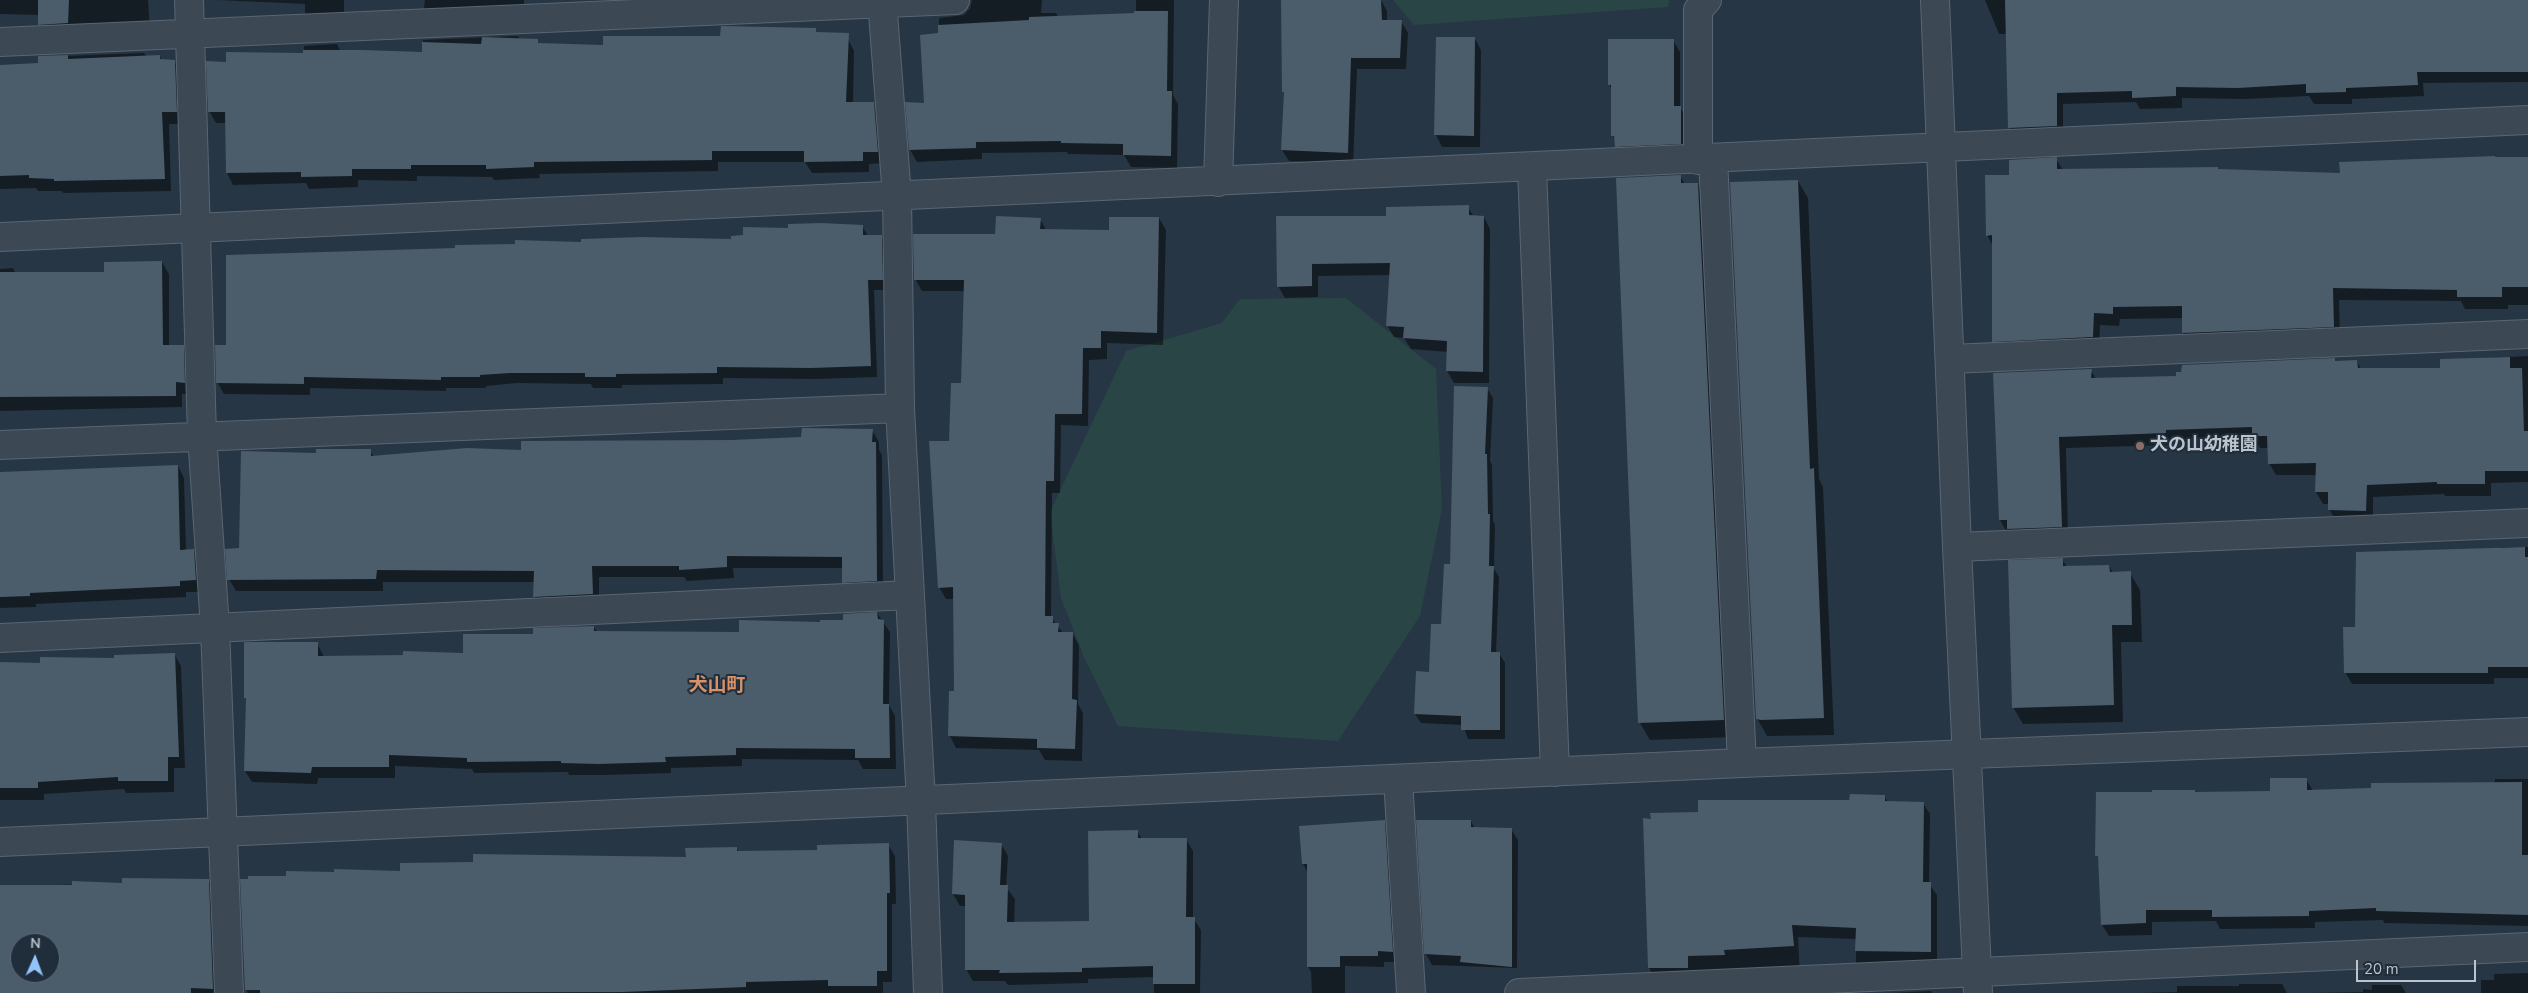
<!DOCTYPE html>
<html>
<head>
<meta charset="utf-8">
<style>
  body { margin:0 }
  #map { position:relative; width:2528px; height:993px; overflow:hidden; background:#273645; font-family:"Nunito Sans",sans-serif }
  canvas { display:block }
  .north { position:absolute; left:10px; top:933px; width:50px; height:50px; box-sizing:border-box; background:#202d3a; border:1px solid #5e6975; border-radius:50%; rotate:2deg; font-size:14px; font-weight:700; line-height:20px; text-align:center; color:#bac3ce }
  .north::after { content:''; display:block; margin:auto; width:18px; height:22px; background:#92c3fa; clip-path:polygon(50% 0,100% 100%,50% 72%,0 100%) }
  .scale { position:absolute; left:2356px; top:960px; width:120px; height:22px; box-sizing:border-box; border:2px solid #bac3ce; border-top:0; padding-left:6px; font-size:15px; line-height:18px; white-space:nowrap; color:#bac3ce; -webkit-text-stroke:4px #202d3a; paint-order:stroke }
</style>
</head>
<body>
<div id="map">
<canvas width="2528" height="993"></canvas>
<div class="north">N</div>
<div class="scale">20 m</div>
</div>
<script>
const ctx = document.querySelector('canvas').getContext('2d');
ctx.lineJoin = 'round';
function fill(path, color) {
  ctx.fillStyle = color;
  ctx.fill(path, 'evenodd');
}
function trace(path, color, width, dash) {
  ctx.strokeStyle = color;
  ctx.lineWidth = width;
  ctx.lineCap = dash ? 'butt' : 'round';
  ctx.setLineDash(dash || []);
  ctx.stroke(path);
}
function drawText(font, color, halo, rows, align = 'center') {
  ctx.font = font + ' "Nunito Sans","Noto Sans JP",sans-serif';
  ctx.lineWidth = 4;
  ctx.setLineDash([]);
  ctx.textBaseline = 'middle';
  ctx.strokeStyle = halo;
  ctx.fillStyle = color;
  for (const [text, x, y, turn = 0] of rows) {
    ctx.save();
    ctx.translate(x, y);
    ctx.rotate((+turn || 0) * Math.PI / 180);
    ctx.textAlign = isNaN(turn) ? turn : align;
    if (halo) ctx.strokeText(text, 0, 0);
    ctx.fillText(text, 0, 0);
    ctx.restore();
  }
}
fill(new Path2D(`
  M 1393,0 L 1669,0 L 1668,7 L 1414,25 Z
  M 1346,298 L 1436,369 L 1442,509 L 1420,616 L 1338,741 L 1118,726 L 1084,657 L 1061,598 L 1050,512 L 1126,351 L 1222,323 L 1240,299 Z`), '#294546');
fill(new Path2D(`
  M 0,0 L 148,0 L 150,31 L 46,36 L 39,24 L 39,15 L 0,14 Z
  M 218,0 L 344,0 L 344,23 L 311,24 L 305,13 L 305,4 Z
  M 425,0 L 524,0 L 524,15 L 431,19 L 424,7 Z
  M 972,0 L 1042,0 L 1041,13 L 1056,13 L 1058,17 L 1136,15 L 1136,0 L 1174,0 L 1173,95 L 1178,104 L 1177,168 L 1131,167 L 1124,155 L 1068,154 L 1067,152 L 982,153 L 982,159 L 917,162 L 910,150 L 907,104 L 926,104 L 939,34 L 939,18 L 964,15 L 970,8 Z
  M 1282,0 L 1381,0 L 1387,11 L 1387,21 L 1401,21 L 1408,33 L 1406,69 L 1357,69 L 1353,164 L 1289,161 L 1282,150 L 1285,95 L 1283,91 Z
  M 1985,0 L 2528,0 L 2528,82 L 2423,83 L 2424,96 L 2352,99 L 2352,104 L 2314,104 L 2309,96 L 2246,99 L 2182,98 L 2182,108 L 2140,109 L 2136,102 L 2063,104 L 2063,138 L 2016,140 L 2010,128 L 2007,34 L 1999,34 Z
  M 518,36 L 520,40 L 537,40 L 539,44 L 604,46 L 848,39 L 854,51 L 853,103 L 873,103 L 880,115 L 884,163 L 869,164 L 869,172 L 812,173 L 805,162 L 718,162 L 718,171 L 539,174 L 540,178 L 494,180 L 492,177 L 417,176 L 417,181 L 358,180 L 358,187 L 309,189 L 306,183 L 233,185 L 227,173 L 226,123 L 216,123 L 209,111 L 227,63 L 304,54 L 304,46 L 337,44 L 340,50 L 423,53 L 423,40 Z
  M 1475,39 L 1481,50 L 1480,147 L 1442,147 L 1436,135 Z
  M 1673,40 L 1680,52 L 1680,107 L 1687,119 L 1687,155 L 1623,158 L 1613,136 L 1612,90 L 1609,84 Z
  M 144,53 L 146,56 L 160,56 L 162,61 L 174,61 L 182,74 L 183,124 L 169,124 L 171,191 L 63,193 L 62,191 L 38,191 L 36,188 L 0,189 L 0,66 L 39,65 L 39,57 Z
  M 2528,158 L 2528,305 L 2508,305 L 2508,309 L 2465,309 L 2461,301 L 2339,300 L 2340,339 L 2190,345 L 2183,333 L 2183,318 L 2120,319 L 2119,326 L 2100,325 L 2099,349 L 2001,353 L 1994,341 L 1993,246 L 1987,235 L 2011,176 L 2056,159 L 2063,170 L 2218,170 L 2341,175 L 2496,159 Z
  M 1680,176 L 1685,184 L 1698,184 L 1708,201 L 1733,737 L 1650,740 L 1640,723 Z
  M 1798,181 L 1808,198 L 1819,479 L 1823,487 L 1834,735 L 1767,736 L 1757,718 Z
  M 1468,207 L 1474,217 L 1484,217 L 1490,229 L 1489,383 L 1454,383 L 1447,371 L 1448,352 L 1411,349 L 1404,338 L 1394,337 L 1387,325 L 1391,275 L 1318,276 L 1318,297 L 1285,298 L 1278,286 L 1278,217 L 1388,217 Z
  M 1159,218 L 1166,230 L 1163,345 L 1107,343 L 1107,359 L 1089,360 L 1088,426 L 1061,425 L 1060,493 L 1052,493 L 1051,617 L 1063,633 L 1072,633 L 1079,645 L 1078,704 L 1083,713 L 1082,761 L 1045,760 L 1039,750 L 956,748 L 950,736 L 955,692 L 954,599 L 946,599 L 939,587 L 950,442 L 962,385 L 965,291 L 922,291 L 915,279 L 996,235 L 1040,219 L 1046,230 L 1110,231 Z
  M 862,226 L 868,236 L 881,236 L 888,247 L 888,290 L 874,290 L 877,377 L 818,379 L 723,378 L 723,384 L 622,385 L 622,388 L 593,388 L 591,384 L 517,383 L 486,386 L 486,388 L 446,388 L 446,391 L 310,388 L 310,395 L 224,394 L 217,382 L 228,347 L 582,244 L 732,241 L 790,229 Z
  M 162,262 L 169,274 L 169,347 L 183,347 L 190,358 L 191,394 L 182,394 L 182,407 L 0,411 L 0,269 L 13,268 L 16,274 L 105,274 Z
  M 2528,356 L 2528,482 L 2491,483 L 2491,496 L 2445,496 L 2444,494 L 2373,497 L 2373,523 L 2336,521 L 2329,509 L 2329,504 L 2323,504 L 2316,492 L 2317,475 L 2276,475 L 2269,463 L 2269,448 L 2260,448 L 2255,439 L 2172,442 L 2172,445 L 2066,448 L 2068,539 L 2007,532 L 2000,520 L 2091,370 L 2096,379 L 2178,377 L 2334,359 L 2336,362 L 2357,362 L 2361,369 L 2441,369 L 2441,360 Z
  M 1487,388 L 1493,398 L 1490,461 L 1492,465 L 1493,521 L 1495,525 L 1494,569 L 1499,577 L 1496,653 L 1499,653 L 1505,663 L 1505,739 L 1468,739 L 1463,725 L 1421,723 L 1415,714 L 1430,673 L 1442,626 L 1452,566 Z
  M 872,430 L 879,442 L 879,450 L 882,455 L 883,593 L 850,594 L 844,582 L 843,568 L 733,568 L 734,578 L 687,581 L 684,577 L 599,577 L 599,606 L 541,609 L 535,597 L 535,582 L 383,582 L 383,591 L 236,591 L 229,579 L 240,550 L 317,454 L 370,451 L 374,457 L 523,451 L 803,439 Z
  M 178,466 L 184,478 L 186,551 L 193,551 L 200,562 L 202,592 L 186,592 L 186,597 L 36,604 L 36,607 L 0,608 L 0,473 Z
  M 2501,547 L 2528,547 L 2528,678 L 2494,678 L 2494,684 L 2352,684 L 2345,672 L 2356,628 L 2501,549 Z
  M 2062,559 L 2067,567 L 2109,566 L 2113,573 L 2130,573 L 2140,590 L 2142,642 L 2121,642 L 2123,722 L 2023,724 L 2013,707 Z
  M 877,613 L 890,632 L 889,705 L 895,716 L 896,769 L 863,769 L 858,760 L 742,759 L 742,766 L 671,768 L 671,773 L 606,775 L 569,775 L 568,772 L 474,773 L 472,769 L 395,766 L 395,778 L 318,778 L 317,784 L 252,782 L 245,771 L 248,701 L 246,697 L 317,643 L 324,657 L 464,654 L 534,636 L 594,627 L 597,632 L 740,633 L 844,621 Z
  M 174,654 L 181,666 L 185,768 L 174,768 L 174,792 L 126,793 L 124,789 L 44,794 L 44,800 L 0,800 L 0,663 L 41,665 Z
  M 2306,779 L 2313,791 L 2495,783 L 2495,779 L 2528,779 L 2528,926 L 2384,923 L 2383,920 L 2315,922 L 2315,928 L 2220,929 L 2216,921 L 2152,922 L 2152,935 L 2109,936 L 2102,925 L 2100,860 L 2097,855 L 2195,793 L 2271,793 Z
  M 1884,796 L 1888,802 L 1923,803 L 1930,814 L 1929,884 L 1937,895 L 1937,970 L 1862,973 L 1856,962 L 1856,939 L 1798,937 L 1800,976 L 1656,979 L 1649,968 L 1652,820 Z
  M 1471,821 L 1475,829 L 1511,829 L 1518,840 L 1517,968 L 1432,965 L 1426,954 Z
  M 1384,822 L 1390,832 L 1398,962 L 1384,962 L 1384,967 L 1345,966 L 1345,993 L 1312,993 L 1311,972 L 1308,967 L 1308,873 L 1303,864 L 1301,828 Z
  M 1137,831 L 1142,839 L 1186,839 L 1193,851 L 1193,918 L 1201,930 L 1200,993 L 1154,993 L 1154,977 L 1088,979 L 1088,983 L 1008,985 L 1005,981 L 973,981 L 966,969 L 966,906 L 960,906 L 953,894 L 1001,844 L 1008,856 L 1006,887 L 1015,899 L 1014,924 L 1090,922 Z
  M 888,845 L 895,856 L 896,904 L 892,904 L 892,982 L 883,982 L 883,993 L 248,993 L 246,989 L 402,872 L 687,858 L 737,849 L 739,852 L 818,852 Z
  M 208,880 L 215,892 L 219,993 L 0,993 L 0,887 ZM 20,943 L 50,943 L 50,973 L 20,973 Z
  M 2528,973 L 2528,993 L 2481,993 L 2481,980 L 2494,980 L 2494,974 Z
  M 2239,984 L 2282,984 L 2287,993 L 2140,993 L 2177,992 L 2177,986 L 2239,986 Z
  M 2372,985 L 2401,985 L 2406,993 L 2310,993 L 2363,992 L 2363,989 L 2372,990 Z
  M 1931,991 L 1932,993 L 1890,993 Z`), '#0007');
fill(new Path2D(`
  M 38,0 L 69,0 L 68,23 L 38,25 Z
  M 1281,0 L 1381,0 L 1382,20 L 1402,20 L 1400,58 L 1351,58 L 1348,153 L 1281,150 L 1284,92 L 1282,92 Z
  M 2005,0 L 2528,0 L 2528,72 L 2417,72 L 2418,85 L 2346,88 L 2346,92 L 2306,93 L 2306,84 L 2238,88 L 2176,87 L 2176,96 L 2132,98 L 2132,91 L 2057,93 L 2057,126 L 2008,128 Z
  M 1134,11 L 1168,11 L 1167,91 L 1172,91 L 1171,156 L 1123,155 L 1123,144 L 1061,143 L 1061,141 L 976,142 L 976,148 L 909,150 L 905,102 L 924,103 L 920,35 L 938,33 L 938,25 L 1029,20 L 1029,17 L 1134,13 Z
  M 721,26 L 816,28 L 816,32 L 849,33 L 846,102 L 874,102 L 878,152 L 863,152 L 863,161 L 804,162 L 804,151 L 712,151 L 712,160 L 534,162 L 534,167 L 486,169 L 486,165 L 411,165 L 411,169 L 352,169 L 352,176 L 301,177 L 301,172 L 226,173 L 225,112 L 208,112 L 206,61 L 226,62 L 226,52 L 303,53 L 303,50 L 362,50 L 422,52 L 422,42 L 481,44 L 482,37 L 538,39 L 538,43 L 603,45 L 603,36 L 720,36 Z
  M 1436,37 L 1475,37 L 1474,136 L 1434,135 Z
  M 1608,39 L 1674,39 L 1674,106 L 1681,106 L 1681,144 L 1615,147 L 1614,136 L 1611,136 L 1611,85 L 1608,85 Z
  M 68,55 L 68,59 L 160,55 L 160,59 L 175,60 L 177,112 L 162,112 L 165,179 L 54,181 L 54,179 L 29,178 L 29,175 L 0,176 L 0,65 L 38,63 L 38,56 Z
  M 2495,156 L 2495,157 L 2528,157 L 2528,287 L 2502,287 L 2502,297 L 2457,297 L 2457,290 L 2333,288 L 2334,327 L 2182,333 L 2182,306 L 2113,307 L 2113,314 L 2094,313 L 2093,337 L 1992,342 L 1992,235 L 1986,236 L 1985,175 L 2009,175 L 2009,160 L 2057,157 L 2057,169 L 2218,167 L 2218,169 L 2340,173 L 2339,162 Z
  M 1681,175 L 1681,183 L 1698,183 L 1724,720 L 1638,723 L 1616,178 Z
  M 1798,180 L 1810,469 L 1814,468 L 1824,718 L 1761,720 L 1756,719 L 1730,182 Z
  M 1469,205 L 1469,215 L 1484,216 L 1483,372 L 1446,371 L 1447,341 L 1403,338 L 1404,327 L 1386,326 L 1390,263 L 1312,264 L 1312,286 L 1277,287 L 1276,216 L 1386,216 L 1386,207 Z
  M 996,216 L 1041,218 L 1040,229 L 1109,230 L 1109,217 L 1159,217 L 1157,333 L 1101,331 L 1101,348 L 1083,348 L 1082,414 L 1055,414 L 1054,481 L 1046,481 L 1045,616 L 1053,616 L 1053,623 L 1059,623 L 1058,632 L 1073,632 L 1072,699 L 1077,700 L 1075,749 L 1037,748 L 1037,739 L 948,736 L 949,691 L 954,691 L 953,587 L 938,588 L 929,441 L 949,441 L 951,383 L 961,383 L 964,280 L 914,280 L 913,234 L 995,234 Z
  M 821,223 L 863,225 L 863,235 L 882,235 L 883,280 L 868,280 L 871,366 L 811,368 L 717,367 L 717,373 L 616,374 L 616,377 L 585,377 L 585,373 L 510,373 L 480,375 L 480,377 L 441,377 L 441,380 L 304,377 L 304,384 L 216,383 L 215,345 L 226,345 L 226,255 L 455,248 L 455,245 L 515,244 L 515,240 L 581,242 L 581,239 L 642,237 L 731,239 L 731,236 L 743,235 L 743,227 L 788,228 L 788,224 Z
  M 162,261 L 163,345 L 184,345 L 185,383 L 176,382 L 176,396 L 0,397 L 0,272 L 104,272 L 104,262 Z
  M 2510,357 L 2510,368 L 2522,368 L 2524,431 L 2528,431 L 2528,471 L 2485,471 L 2485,484 L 2437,484 L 2437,482 L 2367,485 L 2366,511 L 2328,510 L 2328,492 L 2315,492 L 2316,463 L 2268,464 L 2267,436 L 2252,436 L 2252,427 L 2166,430 L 2166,433 L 2059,437 L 2062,527 L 2007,529 L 2007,520 L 1999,520 L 1993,373 L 2092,369 L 2091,378 L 2176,376 L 2176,372 L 2181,372 L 2182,365 L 2335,358 L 2335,361 L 2357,360 L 2358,368 L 2440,368 L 2440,359 Z
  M 1454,386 L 1488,387 L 1485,454 L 1487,454 L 1488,514 L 1490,514 L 1489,566 L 1494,566 L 1491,652 L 1500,652 L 1500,730 L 1461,730 L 1461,716 L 1414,714 L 1416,671 L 1429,672 L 1431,624 L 1441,624 L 1444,564 L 1450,564 Z
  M 802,428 L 873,429 L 872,442 L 876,442 L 877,581 L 842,583 L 842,557 L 727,556 L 727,567 L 679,570 L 679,566 L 592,566 L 593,594 L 533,597 L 534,571 L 377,570 L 376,579 L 227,580 L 225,549 L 239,548 L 241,451 L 316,453 L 316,449 L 371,449 L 371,456 L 467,448 L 521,450 L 521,441 L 732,440 L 801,437 Z
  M 178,465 L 180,550 L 194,549 L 196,580 L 180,581 L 180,586 L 30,593 L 30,596 L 0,597 L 0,472 Z
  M 2525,547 L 2525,557 L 2528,557 L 2528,667 L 2488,667 L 2488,673 L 2344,673 L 2343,627 L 2355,627 L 2356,552 Z
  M 2063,558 L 2063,566 L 2109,565 L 2110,572 L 2131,571 L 2132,625 L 2112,625 L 2114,705 L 2012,708 L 2008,560 Z
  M 877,612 L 878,619 L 884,620 L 883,704 L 889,704 L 890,758 L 855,758 L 855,749 L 736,748 L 736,755 L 665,757 L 666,762 L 598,764 L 561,763 L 561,761 L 467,762 L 467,758 L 389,755 L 389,767 L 312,767 L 311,773 L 244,771 L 246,698 L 244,698 L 244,642 L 318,642 L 318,656 L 403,655 L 403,651 L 463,653 L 463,634 L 533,634 L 533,628 L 594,626 L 594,631 L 739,632 L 739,620 L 820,622 L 820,620 L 843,620 L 843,614 Z
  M 175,653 L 179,757 L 168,757 L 168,781 L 118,781 L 118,777 L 38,782 L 38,788 L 0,788 L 0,662 L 40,663 L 40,657 L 114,658 L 114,655 Z
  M 2270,778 L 2307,778 L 2307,790 L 2371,788 L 2371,783 L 2522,782 L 2522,855 L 2528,855 L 2528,915 L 2376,911 L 2376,908 L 2309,911 L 2309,916 L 2212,917 L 2212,910 L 2146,910 L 2146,923 L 2101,925 L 2098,856 L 2095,856 L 2096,792 L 2152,792 L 2152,790 L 2195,790 L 2195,792 L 2270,791 Z
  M 1850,794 L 1885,795 L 1885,801 L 1924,802 L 1923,882 L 1931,882 L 1931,952 L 1855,951 L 1856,928 L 1792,925 L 1794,946 L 1724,950 L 1725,955 L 1688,956 L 1688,968 L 1648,968 L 1643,818 L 1651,819 L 1650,813 L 1698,812 L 1698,800 L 1849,800 Z
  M 1385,820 L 1393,952 L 1378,951 L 1378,956 L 1340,956 L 1340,967 L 1307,967 L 1307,864 L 1302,864 L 1299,826 Z
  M 1416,820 L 1471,820 L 1471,827 L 1512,828 L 1512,967 L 1460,962 L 1461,956 L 1424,954 Z
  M 1138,830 L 1138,838 L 1187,838 L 1186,917 L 1195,917 L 1195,984 L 1153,984 L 1153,966 L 1082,968 L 1082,972 L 999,973 L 1000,970 L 965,970 L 965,895 L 952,894 L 954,840 L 1002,843 L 1000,885 L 1008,885 L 1007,922 L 1089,921 L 1088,831 Z
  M 889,843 L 890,893 L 887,893 L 887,971 L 877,971 L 877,986 L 828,986 L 828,980 L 746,982 L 746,987 L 623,992 L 260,993 L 260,990 L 245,990 L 240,879 L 248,879 L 248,876 L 286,876 L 286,871 L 334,872 L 334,869 L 400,871 L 400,863 L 473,862 L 473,854 L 686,857 L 685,848 L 737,847 L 737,851 L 817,850 L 817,845 Z
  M 122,878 L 209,879 L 213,989 L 191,988 L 191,993 L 0,993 L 0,885 L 72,885 L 72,881 L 122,883 ZM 20,943 L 50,943 L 50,973 L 20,973 Z`), '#4b5c6b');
const minor = new Path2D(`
  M 189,0 L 202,435 L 215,628 L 229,993
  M 882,0 L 897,197 L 900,408 L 921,802 L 928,993
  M 1935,0 L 1957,547 L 1978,993
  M 0,42 L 955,0
  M 1713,159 L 1742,763
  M 1698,160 L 1698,10 L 1707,0
  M 1532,168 L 1555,772
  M 1218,182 L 1224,0
  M 0,237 L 2528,120
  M 1951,359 L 2528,334
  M 0,445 L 900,408
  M 1957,547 L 2528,523
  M 0,638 L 910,595
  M 1398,779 L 1411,993
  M 0,842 L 1742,763 L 2528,732
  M 1519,993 L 2528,947`);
trace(minor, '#5a6672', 30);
trace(minor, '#3c4854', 28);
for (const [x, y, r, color] of [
  [2140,446,5,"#8d6e63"]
]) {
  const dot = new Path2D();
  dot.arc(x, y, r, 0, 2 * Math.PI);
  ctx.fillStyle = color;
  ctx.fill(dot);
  trace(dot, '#202d3a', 2);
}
drawText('bold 18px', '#bac3ce', '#202d3a', [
  ["犬の山幼稚園",2150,446]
], 'left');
drawText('bold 19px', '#d99169', '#202d3a', [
  ["犬山町",717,686]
]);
</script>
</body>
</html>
